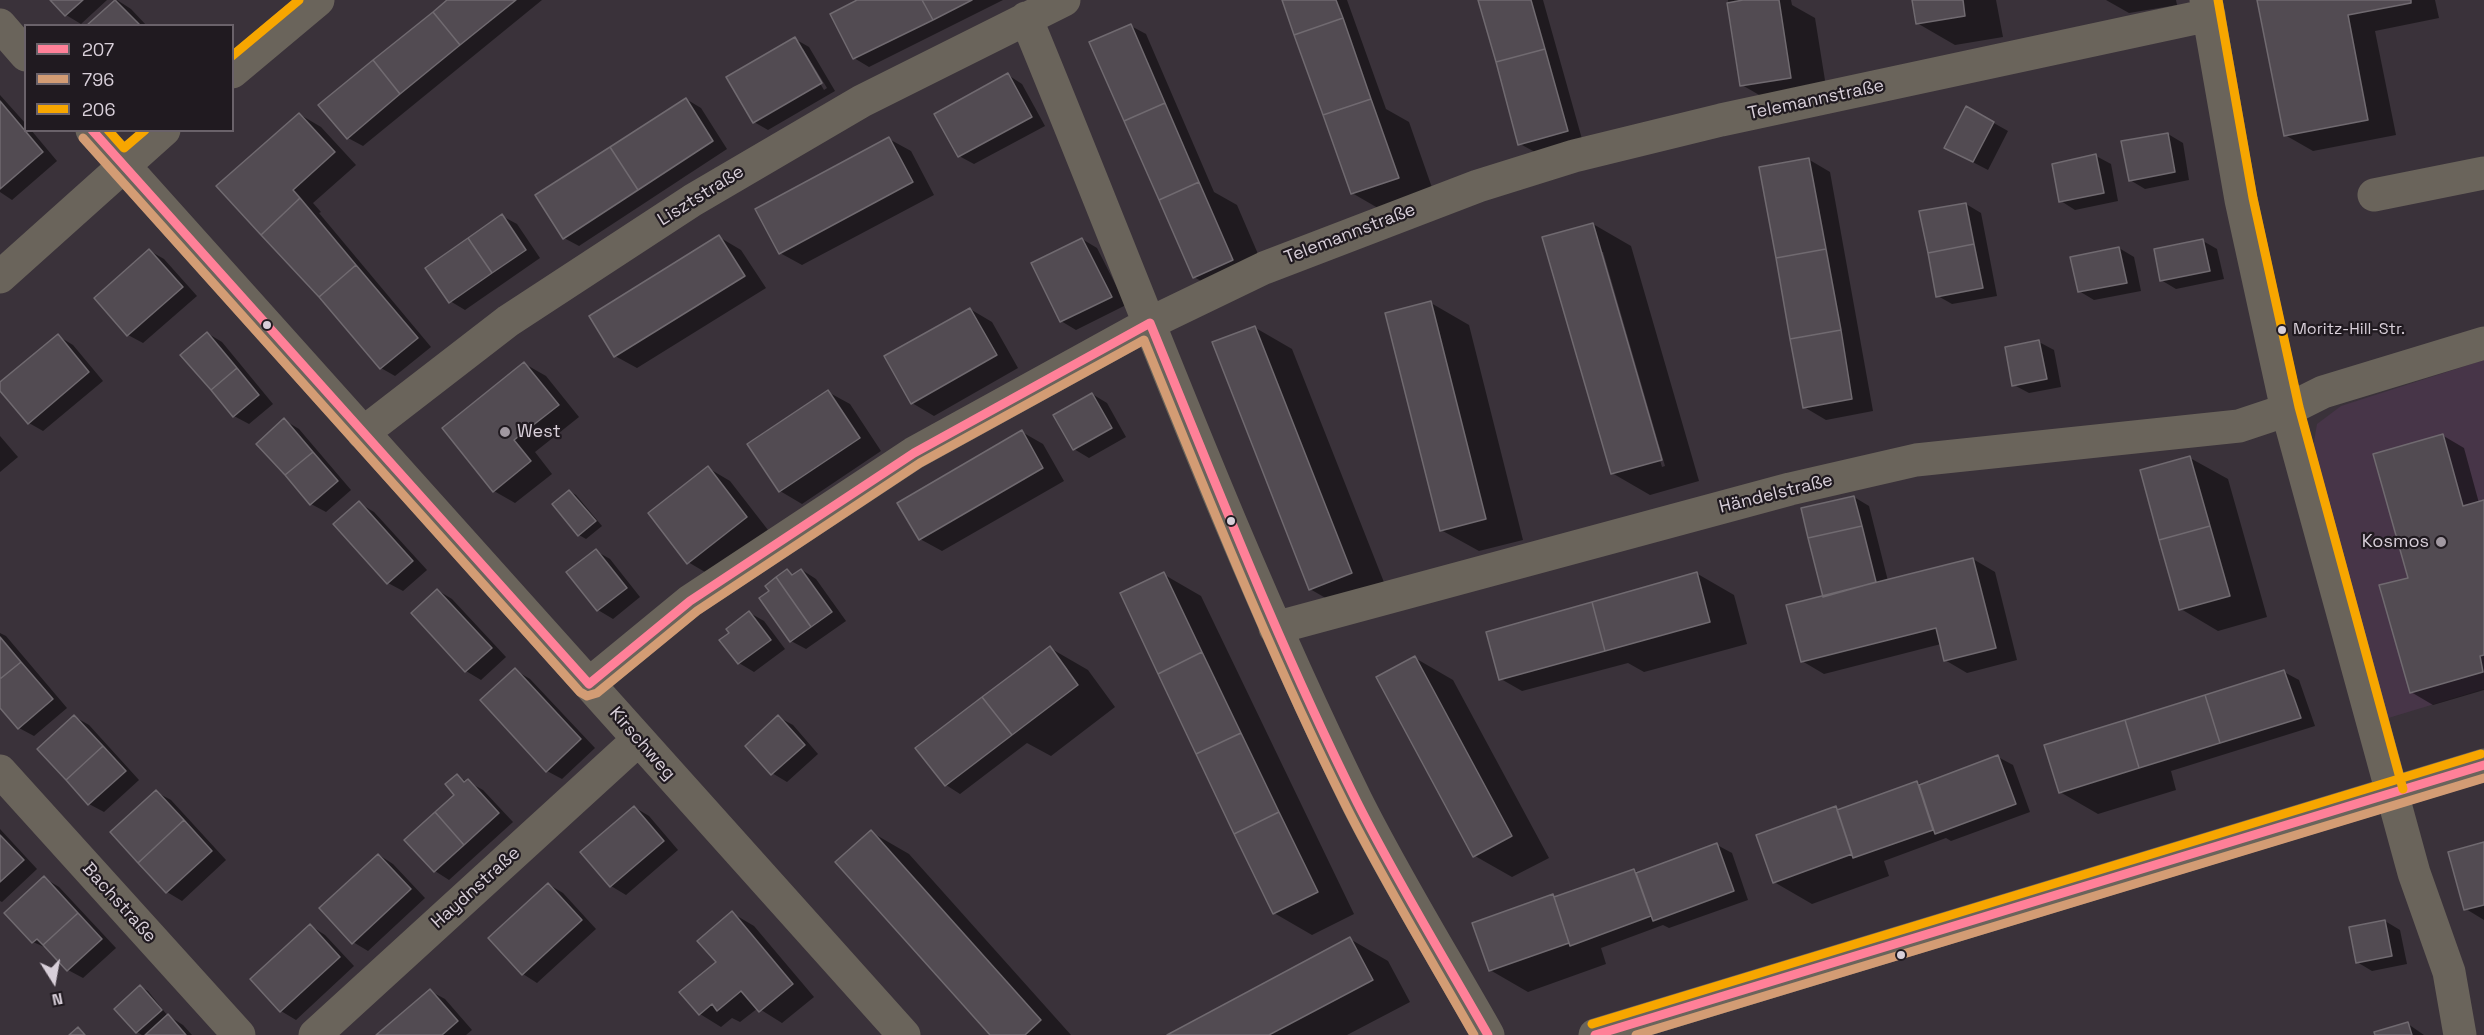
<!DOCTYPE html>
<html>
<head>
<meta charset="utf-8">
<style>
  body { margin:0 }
  #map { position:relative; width:2484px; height:1035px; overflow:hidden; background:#3a323a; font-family:"Space Grotesk",sans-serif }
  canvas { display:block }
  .legend { position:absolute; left:24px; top:24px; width:210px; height:108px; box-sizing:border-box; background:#201a20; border:2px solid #6a626a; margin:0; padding:8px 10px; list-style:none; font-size:18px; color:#d8cfd9 }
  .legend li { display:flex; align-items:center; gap:12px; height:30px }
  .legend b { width:30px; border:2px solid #6a626a }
  .north { position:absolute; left:24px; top:951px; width:60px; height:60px; -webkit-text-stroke:4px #201a20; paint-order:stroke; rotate:169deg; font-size:16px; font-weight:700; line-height:24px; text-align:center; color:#d8cfd9 }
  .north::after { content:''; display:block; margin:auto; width:21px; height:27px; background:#d8cfd9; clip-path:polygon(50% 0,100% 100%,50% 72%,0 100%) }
</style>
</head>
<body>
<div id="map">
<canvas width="2484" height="1035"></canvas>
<ul class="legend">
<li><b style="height:8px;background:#ff8098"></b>207</li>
<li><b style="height:8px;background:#d39c74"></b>796</li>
<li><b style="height:8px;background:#f7a600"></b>206</li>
</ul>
<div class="north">N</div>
</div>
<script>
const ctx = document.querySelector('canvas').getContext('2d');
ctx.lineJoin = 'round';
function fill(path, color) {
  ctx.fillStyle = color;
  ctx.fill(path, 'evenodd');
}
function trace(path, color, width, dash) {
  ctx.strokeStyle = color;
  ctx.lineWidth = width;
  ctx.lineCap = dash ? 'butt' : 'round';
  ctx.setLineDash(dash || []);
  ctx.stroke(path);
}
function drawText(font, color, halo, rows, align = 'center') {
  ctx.font = font + ' "Space Grotesk",sans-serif';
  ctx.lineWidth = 4.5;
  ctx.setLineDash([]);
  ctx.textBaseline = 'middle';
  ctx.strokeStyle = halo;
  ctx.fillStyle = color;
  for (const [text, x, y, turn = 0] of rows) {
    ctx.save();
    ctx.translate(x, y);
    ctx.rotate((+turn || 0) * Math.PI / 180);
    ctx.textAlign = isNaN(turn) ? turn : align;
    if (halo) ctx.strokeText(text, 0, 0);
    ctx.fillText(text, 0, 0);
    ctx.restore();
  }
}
fill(new Path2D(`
  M 2484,360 L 2484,689 L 2385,719 L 2311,459 L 2317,424 L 2341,406 Z`), '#473548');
fill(new Path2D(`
  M 52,0 L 107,0 L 81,24 L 66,15 Z
  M 117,0 L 131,9 L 147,26 L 89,26 Z
  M 450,0 L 542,0 L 363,146 L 348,138 Z
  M 861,0 L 1003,0 L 869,67 L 854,58 Z
  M 1283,0 L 1347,0 L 1386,109 L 1409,122 L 1436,199 L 1390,215 L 1352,193 Z
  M 1479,0 L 1543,0 L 1582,139 L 1535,152 L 1520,144 Z
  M 1728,0 L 1791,0 L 1792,5 L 1815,18 L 1828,99 L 1780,107 L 1742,85 Z
  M 1913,0 L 1996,0 L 2003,37 L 1955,45 L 1917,23 Z
  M 2106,0 L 2176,0 L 2177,5 L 2129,13 Z
  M 2259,0 L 2435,0 L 2439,18 L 2375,31 L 2396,135 L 2313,151 L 2285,135 Z
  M 1131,26 L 1146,34 L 1214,192 L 1237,205 L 1270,282 L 1232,299 L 1194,277 Z
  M 795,39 L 809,47 L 835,91 L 768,130 L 754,122 ZM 800,49 L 803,49 L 827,88 L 824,90 Z
  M 1008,75 L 1022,84 L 1045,126 L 974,164 L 959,156 Z
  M 0,95 L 26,124 L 26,130 L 31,130 L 57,161 L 12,200 L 0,192 Z
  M 686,99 L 701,108 L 727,149 L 579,246 L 564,238 Z
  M 1967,108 L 2008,131 L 1988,170 L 1961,156 Z
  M 299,114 L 321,127 L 356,165 L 313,203 L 321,212 L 319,213 L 431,347 L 395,376 L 381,368 L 320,296 L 219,186 Z
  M 2168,134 L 2183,143 L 2189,180 L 2145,189 L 2130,180 Z
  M 889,139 L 911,151 L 934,195 L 802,265 L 780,253 Z
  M 2096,156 L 2111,164 L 2118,201 L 2075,210 L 2061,201 Z
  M 1808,159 L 1830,172 L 1873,411 L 1826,420 L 1804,407 Z
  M 1966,204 L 1981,213 L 1997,296 L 1952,304 L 1938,296 Z
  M 502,216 L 517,224 L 540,258 L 465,310 L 450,301 Z
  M 1593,224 L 1631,246 L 1699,481 L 1650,495 L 1612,473 ZM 1600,252 L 1603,252 L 1665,466 L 1662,467 Z
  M 719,237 L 741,250 L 766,288 L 637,368 L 615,356 Z
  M 1082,239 L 1097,248 L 1126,305 L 1076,330 L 1061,321 Z
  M 2203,241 L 2217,249 L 2224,279 L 2176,289 L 2161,280 Z
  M 2119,248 L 2134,257 L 2141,291 L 2094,300 L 2079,291 Z
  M 150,251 L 164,259 L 197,296 L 143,343 L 128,335 L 96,298 Z
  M 1431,303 L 1469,325 L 1523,540 L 1479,551 L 1441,530 Z
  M 970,309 L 992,322 L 1018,368 L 934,416 L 912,403 L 886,357 Z
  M 1254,327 L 1292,349 L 1389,595 L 1348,611 L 1310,589 Z
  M 207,333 L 222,342 L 273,404 L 249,424 L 234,416 Z
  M 58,336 L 73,345 L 103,381 L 43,431 L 29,423 L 0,389 L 0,384 Z
  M 2039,342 L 2054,350 L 2061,387 L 2029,393 L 2014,385 Z
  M 525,364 L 546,376 L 579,417 L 535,452 L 552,474 L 515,503 L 494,491 Z
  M 828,392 L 850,404 L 881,451 L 802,504 L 780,491 Z
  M 1092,394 L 1107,403 L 1126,437 L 1089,458 L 1074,449 Z
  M 284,420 L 299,429 L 351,490 L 326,512 L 311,504 Z
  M 1022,432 L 1043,444 L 1064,481 L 942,551 L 920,539 Z
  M 2442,435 L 2464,448 L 2479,503 L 2484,502 L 2484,690 L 2433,705 L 2411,692 Z
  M 0,436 L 18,457 L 0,472 Z
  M 2190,458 L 2228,479 L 2267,617 L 2218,631 L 2181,609 Z
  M 708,468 L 730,481 L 768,530 L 710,575 L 688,562 Z
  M 569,491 L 576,495 L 602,526 L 586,539 L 579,535 Z
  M 1854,497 L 1869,506 L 1888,581 L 1973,559 L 1995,572 L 2017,660 L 1967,673 L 1945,660 L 1941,644 L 1824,674 L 1802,661 Z
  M 359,503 L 374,512 L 427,570 L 403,591 L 388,583 L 336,525 Z
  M 596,551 L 610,559 L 640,597 L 613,619 L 598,610 Z
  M 802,570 L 816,579 L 846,621 L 806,649 L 791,641 L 771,592 L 788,571 L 794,575 Z
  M 1696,573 L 1734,595 L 1747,644 L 1644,672 L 1628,663 L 1522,691 L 1501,679 Z
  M 1163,574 L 1201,596 L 1354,914 L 1312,935 L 1274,913 Z
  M 437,590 L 452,599 L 506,657 L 481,680 L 466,671 L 413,613 Z
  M 750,613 L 764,621 L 785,649 L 754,672 L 739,663 L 731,633 Z
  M 0,633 L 6,636 L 67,708 L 34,736 L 19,728 L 0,706 Z
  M 1050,648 L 1088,670 L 1115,707 L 1051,756 L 1027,743 L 960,794 L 946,785 Z
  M 1415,658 L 1453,680 L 1549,858 L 1512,877 L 1475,856 Z
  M 515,670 L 530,679 L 595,748 L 562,779 L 547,771 Z
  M 2284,672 L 2299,680 L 2315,726 L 2171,771 L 2176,790 L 2098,814 L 2060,792 Z
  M 75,717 L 89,725 L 139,780 L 104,812 L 89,804 Z
  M 778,717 L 793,725 L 818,754 L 787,782 L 772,773 Z
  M 1998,757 L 2013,765 L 2030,812 L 1951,841 L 1946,838 L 1884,861 L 1889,876 L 1812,904 L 1774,882 L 1836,808 L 1840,810 L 1917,782 L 1922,785 Z
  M 457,776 L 483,790 L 513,822 L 449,880 L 435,871 L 457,795 Z
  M 156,792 L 171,800 L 226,860 L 182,901 L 167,892 L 112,832 Z
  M 634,807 L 649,816 L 678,850 L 626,895 L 611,886 L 582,852 Z
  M 0,829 L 37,869 L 2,902 L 0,901 Z
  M 871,832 L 909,854 L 1071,1035 L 992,1035 Z
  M 2484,843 L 2484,920 L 2466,909 Z
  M 1717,845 L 1732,853 L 1748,900 L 1669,928 L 1663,925 L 1601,948 L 1606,964 L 1528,992 L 1490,970 L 1553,896 L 1556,898 L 1634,870 L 1639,873 Z
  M 379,855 L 393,864 L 425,898 L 368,951 L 353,942 Z
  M 44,878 L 59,887 L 116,948 L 83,978 L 68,970 L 49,949 L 33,942 Z
  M 548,884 L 563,893 L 596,929 L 537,983 L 523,974 Z
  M 732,913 L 754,926 L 814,997 L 782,1023 L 758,1008 L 740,1022 L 732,1018 L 721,1027 L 700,1014 Z
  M 2385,921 L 2400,930 L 2407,964 L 2372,971 L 2357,962 Z
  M 311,926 L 325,935 L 354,966 L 296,1020 L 281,1011 L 252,980 Z
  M 1350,939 L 1388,961 L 1410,1002 L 1347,1035 L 1170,1035 Z
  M 141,987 L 148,991 L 167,1015 L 183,1025 L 192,1035 L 142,1035 L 137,1032 L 117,1009 Z
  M 430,991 L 445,999 L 472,1030 L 466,1035 L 378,1035 Z
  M 2408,1024 L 2424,1035 L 2376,1035 Z`), '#0007');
const building = new Path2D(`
  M 50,0 L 83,0 L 65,16 Z
  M 115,0 L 141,26 L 86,26 Z
  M 447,0 L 516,0 L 460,45 L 433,12 Z
  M 857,0 L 922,0 L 933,20 L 853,59 L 830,14 Z
  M 922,0 L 972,0 L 933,20 Z
  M 1282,0 L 1336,0 L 1343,18 L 1294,35 Z
  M 1478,0 L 1531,0 L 1545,49 L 1496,62 Z
  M 1743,0 L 1779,0 L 1791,78 L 1740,86 L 1727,3 Z
  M 1912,0 L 1963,0 L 1965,16 L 1916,24 Z
  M 2257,0 L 2411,0 L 2411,3 L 2348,15 L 2368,120 L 2284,136 Z
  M 433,12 L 460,45 L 400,94 L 373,60 Z
  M 1343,18 L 1371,99 L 1323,115 L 1294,35 Z
  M 1131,24 L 1165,103 L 1124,121 L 1089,42 Z
  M 795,37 L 822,83 L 753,123 L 726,77 Z
  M 1545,49 L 1568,131 L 1518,145 L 1496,62 Z
  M 373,60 L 400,94 L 347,139 L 318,105 Z
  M 1008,73 L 1032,117 L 958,157 L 934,114 Z
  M 686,98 L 713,141 L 638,190 L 610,147 Z
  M 1371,99 L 1399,178 L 1351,194 L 1323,115 Z
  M 0,101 L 43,152 L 0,189 Z
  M 1165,103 L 1199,182 L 1159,200 L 1124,121 Z
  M 1966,106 L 1994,122 L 1973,162 L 1944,148 Z
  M 299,113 L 335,152 L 293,190 L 300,198 L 261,235 L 216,186 Z
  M 2168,133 L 2175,172 L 2129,181 L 2121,141 Z
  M 889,137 L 913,182 L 779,254 L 755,209 Z
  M 610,147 L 638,190 L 563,239 L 535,195 Z
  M 2096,154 L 2104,193 L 2059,202 L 2052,164 Z
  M 1809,158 L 1826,249 L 1776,258 L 1759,167 Z
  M 1199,182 L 1233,260 L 1193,278 L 1159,200 Z
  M 300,198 L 356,265 L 319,297 L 261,235 Z
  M 1966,203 L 1974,244 L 1928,253 L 1919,211 Z
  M 502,214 L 526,250 L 492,273 L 468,238 Z
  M 1593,223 L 1662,460 L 1611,474 L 1542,237 Z
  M 719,235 L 745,276 L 614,357 L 589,316 Z
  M 468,238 L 492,273 L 449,303 L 425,268 Z
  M 1082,238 L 1112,297 L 1060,322 L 1031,263 Z
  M 2203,239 L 2210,271 L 2160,281 L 2154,249 Z
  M 1974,244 L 1983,288 L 1936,297 L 1928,253 Z
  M 2119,247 L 2127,283 L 2078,292 L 2070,257 Z
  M 149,249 L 183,287 L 127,336 L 94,298 Z
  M 1826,249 L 1841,330 L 1790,339 L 1776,258 Z
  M 356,265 L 418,338 L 380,369 L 319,297 Z
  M 1431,301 L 1486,519 L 1440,531 L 1385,313 Z
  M 970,308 L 997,355 L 911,404 L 884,356 Z
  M 1255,326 L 1352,573 L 1309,590 L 1212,342 Z
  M 1841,330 L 1852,399 L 1803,408 L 1790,339 Z
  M 207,332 L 237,368 L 211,390 L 180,355 Z
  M 58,334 L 89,372 L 28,424 L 0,391 L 0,382 Z
  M 2039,340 L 2047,379 L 2012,386 L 2005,347 Z
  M 524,362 L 559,405 L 514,440 L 531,461 L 493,492 L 442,428 Z
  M 237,368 L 259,395 L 233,417 L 211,390 Z
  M 828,390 L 860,438 L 779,492 L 747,444 Z
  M 1092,393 L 1112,428 L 1073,450 L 1053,415 Z
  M 284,418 L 313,452 L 285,475 L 256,444 Z
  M 1022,430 L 1043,468 L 919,540 L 897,503 Z
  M 2443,434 L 2463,506 L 2484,500 L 2484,655 L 2480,656 L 2483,672 L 2410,693 L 2379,585 L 2408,578 L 2373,454 Z
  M 313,452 L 338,481 L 310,505 L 285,475 Z
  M 2190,456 L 2210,526 L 2159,540 L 2140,470 Z
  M 708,466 L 747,517 L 687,564 L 648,513 Z
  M 569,490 L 596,521 L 578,536 L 552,504 Z
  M 1854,496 L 1862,526 L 1808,538 L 1801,508 Z
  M 359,501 L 413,561 L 387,584 L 333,524 Z
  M 1862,526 L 1876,582 L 1823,597 L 1808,538 Z
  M 2210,526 L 2230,596 L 2179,610 L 2159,540 Z
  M 596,549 L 627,588 L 597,611 L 566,572 Z
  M 1973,558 L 1996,648 L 1944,661 L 1936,628 L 1801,662 L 1786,605 Z
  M 787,569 L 792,575 L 801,569 L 832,612 L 811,627 L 776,577 Z
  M 1164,572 L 1202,652 L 1158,674 L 1120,593 Z
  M 1697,572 L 1710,622 L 1605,651 L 1592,602 Z
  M 776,577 L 811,627 L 790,642 L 759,598 L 769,591 L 765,586 Z
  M 437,589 L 492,648 L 465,672 L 411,613 Z
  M 1592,602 L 1605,651 L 1499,680 L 1486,632 Z
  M 749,611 L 771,640 L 738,664 L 719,640 L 729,633 L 726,629 Z
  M 0,637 L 21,662 L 0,679 Z
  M 1050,646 L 1078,685 L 1012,735 L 982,697 Z
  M 1202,652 L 1241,733 L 1196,754 L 1158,674 Z
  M 1415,656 L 1512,836 L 1473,857 L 1376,677 Z
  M 21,662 L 53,699 L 18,729 L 0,708 L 0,679 Z
  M 515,668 L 581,739 L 546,772 L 480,700 Z
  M 2284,670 L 2301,718 L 2220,743 L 2205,695 Z
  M 2205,695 L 2220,743 L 2139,768 L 2125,720 Z
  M 982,697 L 1012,735 L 945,786 L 915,748 Z
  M 74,715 L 103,746 L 66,780 L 37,749 Z
  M 778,715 L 805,745 L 771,775 L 745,746 Z
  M 2125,720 L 2139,768 L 2059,793 L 2044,745 Z
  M 1241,733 L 1279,812 L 1234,834 L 1196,754 Z
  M 103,746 L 126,771 L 88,805 L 66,780 Z
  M 1998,755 L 2016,804 L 1935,834 L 1919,785 Z
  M 457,774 L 464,782 L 468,779 L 499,813 L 464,845 L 435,812 L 454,795 L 445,784 Z
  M 1917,781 L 1933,830 L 1853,858 L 1837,810 Z
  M 156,790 L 184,820 L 138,863 L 110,832 Z
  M 634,806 L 664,841 L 610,887 L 580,852 Z
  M 1836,806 L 1852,854 L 1773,883 L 1756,835 Z
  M 435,812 L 464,845 L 434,872 L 404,840 Z
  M 1279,812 L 1318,892 L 1273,914 L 1234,834 Z
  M 184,820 L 212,851 L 166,893 L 138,863 Z
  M 871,830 L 1041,1020 L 1025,1035 L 990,1035 L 835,862 Z
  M 0,835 L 24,860 L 0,882 Z
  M 2484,842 L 2484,905 L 2464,910 L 2448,852 Z
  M 1717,843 L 1734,891 L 1653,921 L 1636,873 Z
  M 378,854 L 411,889 L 352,944 L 319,908 Z
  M 1634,869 L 1651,916 L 1570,946 L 1554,897 Z
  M 44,876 L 78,913 L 43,945 L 37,939 L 32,943 L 4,913 Z
  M 548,883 L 582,920 L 522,975 L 488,938 Z
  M 1553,894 L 1569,943 L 1489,971 L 1472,923 Z
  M 732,911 L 793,984 L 759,1012 L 741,991 L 717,1011 L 712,1004 L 699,1015 L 679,992 L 716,962 L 697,941 Z
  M 78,913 L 102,939 L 67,971 L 43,945 Z
  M 2385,920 L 2392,956 L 2356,963 L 2349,927 Z
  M 310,924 L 340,957 L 280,1012 L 250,979 Z
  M 1350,937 L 1373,980 L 1269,1035 L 1167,1035 Z
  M 140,985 L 162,1010 L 136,1033 L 114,1009 Z
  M 430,989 L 458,1021 L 442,1035 L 376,1035 Z
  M 168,1014 L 186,1035 L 145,1035 Z
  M 2408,1022 L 2412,1035 L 2375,1035 L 2374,1032 Z
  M 78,1027 L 85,1035 L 69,1035 Z`);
fill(building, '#524b52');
trace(building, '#706a70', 1.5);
trace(new Path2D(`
  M 2206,0 L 2241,200 L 2287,410 L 2414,873 L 2449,972 L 2460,1035
  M 1026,18 C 1134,279 1231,546 1356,800 C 1396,880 1444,957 1488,1035
  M 0,25 L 26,55
  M 232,72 L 318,0
  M 92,130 L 904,1035
  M 2374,195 L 2484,173
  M 0,277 L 164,130
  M 363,433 L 508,321 L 693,200 L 862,101 L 1064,0
  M 1275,628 L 1790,489 L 1916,460 L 2239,426 L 2287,410 L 2323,392 L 2484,343
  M 589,684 L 690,601 L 914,453 L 1150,323 L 1264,268 L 1478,186 L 1574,156 L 1721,120 L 2209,15
  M 0,771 L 239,1035
  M 315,1035 L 638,740
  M 1595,1035 L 2484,765`), '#6a645b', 33);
trace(new Path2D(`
  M 92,130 L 589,684 L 690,601 L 914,453 L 1150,323 C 1216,484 1279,646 1357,802 C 1397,881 1444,958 1488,1035
  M 1595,1035 L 2484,765`), '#ff8098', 9);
trace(new Path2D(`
  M 83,138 L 580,692 L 587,696 L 597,693 L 697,611 L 920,463 L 1144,340 C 1208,497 1270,654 1346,806 C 1385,884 1431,959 1474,1035
  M 1636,1035 L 2484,778`), '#d39c74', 9);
trace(new Path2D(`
  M 2218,0 L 2253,198 L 2299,407 L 2403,789
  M 232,56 L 299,0
  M 108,130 L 124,148 L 145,130
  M 1592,1024 L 2481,754`), '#f7a600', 9);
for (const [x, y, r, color] of [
  [267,325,5,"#d8cfd9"],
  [2282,330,5,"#d8cfd9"],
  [505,432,6,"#a198a1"],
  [1231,521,5,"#d8cfd9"],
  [2441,542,6,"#a198a1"],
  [1901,955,5,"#d8cfd9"]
]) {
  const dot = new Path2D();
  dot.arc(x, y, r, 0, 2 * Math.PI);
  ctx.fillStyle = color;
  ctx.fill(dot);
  trace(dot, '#201a20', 2);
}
drawText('16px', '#d8cfd9', '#201a20', [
  ["Moritz-Hill-Str.",2293,330]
], 'left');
drawText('18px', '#d8cfd9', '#201a20', [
  ["Telemannstraße",1816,100,-12],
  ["Lisztstraße",701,196,-32],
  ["Telemannstraße",1350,234,-21],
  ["Händelstraße",1776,494,-14],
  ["Kirschweg",642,744,49],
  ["Haydnstraße",476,888,-42],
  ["Bachstraße",119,903,48]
]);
drawText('18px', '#d8cfd9', '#201a20', [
  ["West",517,432],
  ["Kosmos",2429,542,"right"]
], 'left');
</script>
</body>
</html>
